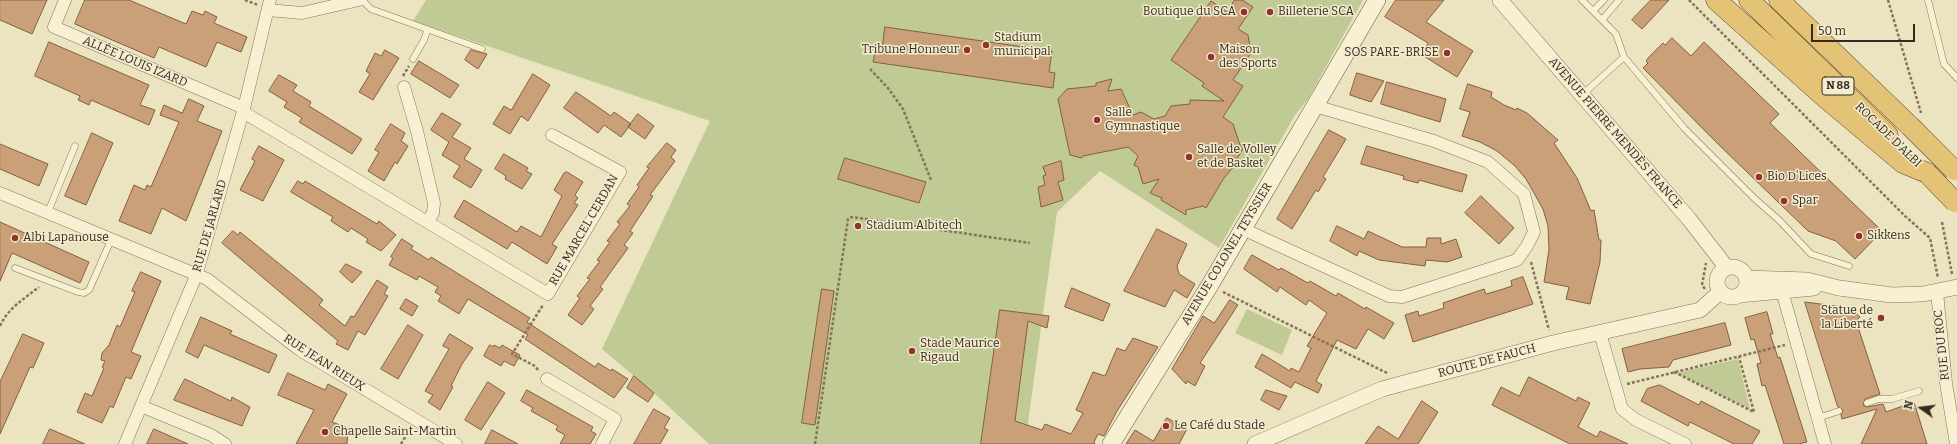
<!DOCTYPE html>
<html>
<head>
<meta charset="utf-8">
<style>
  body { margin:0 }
  #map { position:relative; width:1957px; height:444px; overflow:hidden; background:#ece3c0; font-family:Bitter,serif }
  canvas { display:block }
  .north { position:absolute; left:1901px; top:388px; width:40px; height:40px; -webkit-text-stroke:3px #f4ecd0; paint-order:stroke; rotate:284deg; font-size:11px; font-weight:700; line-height:16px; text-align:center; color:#352a1d }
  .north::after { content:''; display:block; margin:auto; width:14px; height:18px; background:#352a1d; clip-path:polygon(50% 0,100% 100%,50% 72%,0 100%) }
  .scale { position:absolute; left:1811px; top:24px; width:104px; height:18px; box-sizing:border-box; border:2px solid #352a1d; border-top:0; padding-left:5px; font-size:12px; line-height:14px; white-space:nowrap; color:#352a1d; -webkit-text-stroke:3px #f4ecd0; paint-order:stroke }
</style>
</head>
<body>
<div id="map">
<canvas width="1957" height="444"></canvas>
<div class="north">N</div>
<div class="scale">50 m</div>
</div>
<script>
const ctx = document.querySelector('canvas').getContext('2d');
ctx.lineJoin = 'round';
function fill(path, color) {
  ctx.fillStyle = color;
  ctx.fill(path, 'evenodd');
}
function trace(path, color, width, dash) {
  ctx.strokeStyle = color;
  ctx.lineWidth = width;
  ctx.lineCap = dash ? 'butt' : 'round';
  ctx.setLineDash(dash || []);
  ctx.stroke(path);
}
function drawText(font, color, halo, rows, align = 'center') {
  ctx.font = font + ' Bitter,serif';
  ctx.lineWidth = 3;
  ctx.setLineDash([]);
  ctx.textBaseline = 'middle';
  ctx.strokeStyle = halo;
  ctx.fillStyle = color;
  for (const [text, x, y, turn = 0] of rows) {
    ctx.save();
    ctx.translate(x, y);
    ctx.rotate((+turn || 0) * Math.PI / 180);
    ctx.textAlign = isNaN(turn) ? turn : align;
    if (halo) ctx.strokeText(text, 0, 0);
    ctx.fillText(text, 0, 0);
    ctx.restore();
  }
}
fill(new Path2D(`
  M 426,0 L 1363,0 L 1308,99 L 1295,115 L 1219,248 L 1100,171 L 1057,212 L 1025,444 L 709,444 L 654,393 L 602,349 L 710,121 L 413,21 Z
  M 1247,309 L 1292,330 L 1282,355 L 1235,333 Z
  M 1738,359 L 1750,409 L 1677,373 Z`), '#bfca95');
const building = new Path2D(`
  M 0,0 L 47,0 L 32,34 L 0,20 Z
  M 85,0 L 129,0 L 186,24 L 192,11 L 203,15 L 205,11 L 217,17 L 214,23 L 247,37 L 241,52 L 217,42 L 206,67 L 159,47 L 154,58 L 75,24 Z
  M 1235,0 L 1242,0 L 1253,7 L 1238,29 L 1248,35 L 1251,53 L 1233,80 L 1243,86 L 1223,117 L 1233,124 L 1240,145 L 1244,147 L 1234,164 L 1235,165 L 1224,178 L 1206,208 L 1203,206 L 1186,210 L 1186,215 L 1161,200 L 1162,198 L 1150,193 L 1159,179 L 1143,184 L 1138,167 L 1134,165 L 1138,156 L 1128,147 L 1083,156 L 1082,158 L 1070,155 L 1058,99 L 1067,89 L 1096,86 L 1096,83 L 1112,79 L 1108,91 L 1121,89 L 1133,115 L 1141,112 L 1154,119 L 1165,116 L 1171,106 L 1190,104 L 1190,100 L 1224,101 L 1202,86 L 1204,83 L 1171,60 L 1211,1 L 1227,12 Z
  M 1396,0 L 1444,0 L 1426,22 L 1473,51 L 1457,77 L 1422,55 L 1428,43 L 1385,17 Z
  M 1651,0 L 1669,0 L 1642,29 L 1632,20 Z
  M 885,27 L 1052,51 L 1049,72 L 1055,73 L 1053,88 L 873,62 L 876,47 L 882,48 Z
  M 1672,38 L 1691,56 L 1704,42 L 1779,114 L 1770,123 L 1882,231 L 1855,259 L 1836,241 L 1808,231 L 1716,142 L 1643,68 L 1648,63 L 1646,61 L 1649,57 L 1663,43 L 1665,45 Z
  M 49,42 L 149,85 L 140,105 L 155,110 L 149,125 L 91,100 L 89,105 L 78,100 L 80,96 L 35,76 Z
  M 385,50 L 399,58 L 373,100 L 359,92 L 370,74 L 366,71 L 375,53 L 381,56 Z
  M 471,50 L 487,54 L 478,69 L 465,60 Z
  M 419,61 L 459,85 L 450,98 L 411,74 Z
  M 1357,73 L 1384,81 L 1371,102 L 1350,95 Z
  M 533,74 L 550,85 L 528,121 L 521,116 L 510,134 L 493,124 L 504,106 L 511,110 Z
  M 279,75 L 297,85 L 293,91 L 311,102 L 309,106 L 362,139 L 352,154 L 299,122 L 302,118 L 284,107 L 287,102 L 269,91 Z
  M 1387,82 L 1446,99 L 1440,122 L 1381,104 Z
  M 1468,84 L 1492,92 L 1491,97 L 1504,105 L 1516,110 L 1517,108 L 1527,113 L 1558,140 L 1554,143 L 1577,178 L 1591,211 L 1594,210 L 1599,240 L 1601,240 L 1600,262 L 1590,304 L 1566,299 L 1569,287 L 1544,282 L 1549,250 L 1548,226 L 1543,209 L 1526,179 L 1515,166 L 1497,151 L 1480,142 L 1462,136 L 1470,112 L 1460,109 Z
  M 576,92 L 611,116 L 614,112 L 631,124 L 621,137 L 604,125 L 598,133 L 564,108 Z
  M 189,99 L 204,106 L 197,121 L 222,131 L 186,221 L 162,208 L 151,234 L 119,221 L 134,185 L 145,190 L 147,185 L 151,187 L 179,122 L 160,115 L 164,105 L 182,113 Z
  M 442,113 L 461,124 L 452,137 L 471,148 L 464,159 L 482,170 L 471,188 L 453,177 L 460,166 L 442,155 L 449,142 L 431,130 Z
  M 638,114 L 654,126 L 645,139 L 628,127 Z
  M 391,124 L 405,133 L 401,141 L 408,146 L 397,164 L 395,162 L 384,181 L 368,171 L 379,152 L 375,150 Z
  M 1329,130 L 1346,139 L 1323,177 L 1326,179 L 1318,192 L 1316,190 L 1292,229 L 1277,219 Z
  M 92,133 L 113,143 L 86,205 L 65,196 Z
  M 667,143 L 676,150 L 671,157 L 675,161 L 650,195 L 653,196 L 630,231 L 633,233 L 624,245 L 628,248 L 600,287 L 603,289 L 590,306 L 594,309 L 582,325 L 568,315 L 580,298 L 577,296 L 590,279 L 587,278 L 600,261 L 597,260 L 610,242 L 607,241 L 620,224 L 617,222 L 630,206 L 627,204 L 639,187 L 637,185 L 649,168 L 647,167 Z
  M 0,144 L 48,164 L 39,186 L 0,169 Z
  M 259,146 L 284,160 L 263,201 L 240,190 L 255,161 L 252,159 Z
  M 1367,146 L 1467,175 L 1462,192 L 1419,180 L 1418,183 L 1410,181 L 1403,179 L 1404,176 L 1361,164 Z
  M 504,154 L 528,168 L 526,171 L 532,174 L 522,189 L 505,179 L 506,176 L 495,169 Z
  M 845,158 L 926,182 L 919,203 L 838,179 Z
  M 1061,161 L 1064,180 L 1058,182 L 1063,200 L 1041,207 L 1038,187 L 1045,185 L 1043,176 L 1046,175 L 1043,167 Z
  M 567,172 L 583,182 L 575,195 L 578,198 L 574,203 L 578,205 L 552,244 L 557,247 L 547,264 L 512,242 L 507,249 L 454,217 L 464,200 L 517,232 L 521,226 L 541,237 L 562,196 L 554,190 L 564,173 Z
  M 298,181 L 303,184 L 305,181 L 377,224 L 379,221 L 396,235 L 381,251 L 366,242 L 368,239 L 351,228 L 348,232 L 331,221 L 333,217 L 291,192 Z
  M 1481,196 L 1514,228 L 1499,244 L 1465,213 Z
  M 0,222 L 89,262 L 80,283 L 12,253 L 0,281 Z
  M 1337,226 L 1364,239 L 1368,231 L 1402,247 L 1426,247 L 1427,238 L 1441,238 L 1441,244 L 1456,239 L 1462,257 L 1447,262 L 1426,260 L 1425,266 L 1379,260 L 1359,251 L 1357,256 L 1330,241 Z
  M 1157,229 L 1187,244 L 1177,266 L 1179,274 L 1195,284 L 1187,298 L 1174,290 L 1165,307 L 1124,291 Z
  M 233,231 L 238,235 L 240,232 L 314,292 L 323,300 L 319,305 L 345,326 L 351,316 L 354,317 L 377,280 L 388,287 L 384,294 L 388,296 L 365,335 L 358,331 L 348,350 L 336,344 L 338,341 L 222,243 Z
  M 402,239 L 413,246 L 411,249 L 429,260 L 431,257 L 530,318 L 527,322 L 595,367 L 598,363 L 611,371 L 612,369 L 628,379 L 614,398 L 525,339 L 528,335 L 468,299 L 459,314 L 438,301 L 441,296 L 435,292 L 438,287 L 419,276 L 417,280 L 389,265 L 393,258 L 391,257 Z
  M 1252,255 L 1279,270 L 1281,268 L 1308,283 L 1310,281 L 1336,296 L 1338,293 L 1365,309 L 1366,307 L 1394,323 L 1384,339 L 1368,329 L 1356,349 L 1337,340 L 1316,381 L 1322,385 L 1318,393 L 1295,382 L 1291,388 L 1255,367 L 1262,354 L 1290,371 L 1291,368 L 1299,372 L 1311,348 L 1307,346 L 1327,313 L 1309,300 L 1306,305 L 1280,287 L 1277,292 L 1244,269 Z
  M 346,264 L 362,272 L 352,283 L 340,272 Z
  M 141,272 L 161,281 L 131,352 L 141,356 L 131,379 L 126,377 L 113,408 L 110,406 L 102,423 L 77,412 L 85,393 L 92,396 L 104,368 L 102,367 L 105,361 L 101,360 L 102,353 L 109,345 L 117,325 L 120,327 L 135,292 L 132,291 Z
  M 1523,277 L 1533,304 L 1413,342 L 1405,315 L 1418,311 L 1419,316 L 1444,308 L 1443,303 L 1484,289 L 1486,294 L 1500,290 L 1512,286 L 1511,281 Z
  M 1072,288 L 1110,304 L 1103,321 L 1065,307 Z
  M 822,289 L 834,291 L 815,425 L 802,423 Z
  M 406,299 L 418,306 L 412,316 L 400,309 Z
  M 1230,300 L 1238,305 L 1200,363 L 1205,366 L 1195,386 L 1187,381 L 1186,384 L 1172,369 L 1203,316 L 1214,323 Z
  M 1805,302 L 1843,307 L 1845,313 L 1853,311 L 1860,317 L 1856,321 L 1880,394 L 1865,399 L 1863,405 L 1867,407 L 1883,404 L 1886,412 L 1914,402 L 1927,444 L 1861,444 L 1877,409 L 1842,419 L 1841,415 L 1843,410 L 1838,407 Z
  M 1000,310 L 1049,316 L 1047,328 L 1028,321 L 1015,421 L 1042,430 L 1045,424 L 1071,434 L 1083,413 L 1076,410 L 1093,372 L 1105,376 L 1117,348 L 1125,351 L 1133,338 L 1158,347 L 1117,411 L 1104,436 L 1098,434 L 1094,442 L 1095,444 L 981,444 Z
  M 1767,312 L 1773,334 L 1770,334 L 1778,358 L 1780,357 L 1807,442 L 1798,444 L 1784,444 L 1765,385 L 1762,386 L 1757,364 L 1761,363 L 1754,339 L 1751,340 L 1745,318 Z
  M 201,317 L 232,331 L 230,334 L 277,355 L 269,373 L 204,345 L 198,358 L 186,352 Z
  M 1725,323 L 1731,345 L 1673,360 L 1669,367 L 1640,369 L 1628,372 L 1622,349 Z
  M 408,325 L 423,335 L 398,379 L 381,369 Z
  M 23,334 L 44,343 L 33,368 L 30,367 L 0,434 L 0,382 Z
  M 450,334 L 473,348 L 462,364 L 451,386 L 453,387 L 440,410 L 428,402 L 433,395 L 425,391 L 449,349 L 443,346 Z
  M 490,345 L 493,347 L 494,345 L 500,348 L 502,345 L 520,355 L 514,366 L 504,361 L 501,366 L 484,356 Z
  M 288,373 L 325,390 L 328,384 L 347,394 L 332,422 L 348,428 L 347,444 L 296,444 L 314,410 L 278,395 Z
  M 634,376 L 654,393 L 648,402 L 627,388 Z
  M 1529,377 L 1576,401 L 1578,397 L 1590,403 L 1578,427 L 1597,437 L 1600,431 L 1628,444 L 1570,444 L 1492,405 L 1501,387 L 1519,396 Z
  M 185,379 L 231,401 L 232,397 L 250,407 L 242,426 L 174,400 Z
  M 488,382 L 505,393 L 481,430 L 465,420 Z
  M 1660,385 L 1699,405 L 1701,401 L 1760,431 L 1752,444 L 1734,444 L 1690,422 L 1688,426 L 1641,401 L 1647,389 Z
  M 527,390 L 593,427 L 591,431 L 596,434 L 590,444 L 560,444 L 565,435 L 556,430 L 558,426 L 531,411 L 533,408 L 521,401 Z
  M 1266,390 L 1287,396 L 1279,410 L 1261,400 Z
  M 1422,401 L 1438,412 L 1418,444 L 1365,444 L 1378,426 L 1398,439 Z
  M 654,409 L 670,418 L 664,428 L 668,430 L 660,444 L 634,444 Z
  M 1167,418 L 1187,429 L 1179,444 L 1126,444 L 1135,430 L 1153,441 Z
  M 50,429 L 85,444 L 43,444 Z
  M 154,429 L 188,444 L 147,444 Z
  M 492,430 L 518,444 L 485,444 Z`);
fill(building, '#c9a077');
trace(building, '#836040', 1);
const service = new Path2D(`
  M 362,0 L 371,9 L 482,49
  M 1582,0 L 1616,34 L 1624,57
  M 1928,0 L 1944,64 L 1957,78
  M 1593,11 L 1604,0
  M 1602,20 L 1619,0
  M 413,59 L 424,40 L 427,31
  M 1583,94 L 1624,57 L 1684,128 L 1755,199 L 1779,220 L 1811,254 L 1849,266
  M 48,212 L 75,146
  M 15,268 L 78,292 L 84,293 L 89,290 L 111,240
  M 1867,403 L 1878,399 L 1892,399 L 1919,391
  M 1818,418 L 1839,411`);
const minor = new Path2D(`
  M 65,0 L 54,27 L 244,108
  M 268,10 L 302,13 L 359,0
  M 404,87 L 417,131 L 434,203 L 433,213 L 428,221
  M 243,112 L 548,294 L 620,172 L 552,135
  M 0,193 L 207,279 L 300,350 L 456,444
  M 1243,229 L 1389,296 L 1402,297 L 1517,260 L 1527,246 L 1534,232 L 1524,194 L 1488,162 L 1434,141 L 1315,106
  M 1782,291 L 1825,444
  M 1937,292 L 1946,383 L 1956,444
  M 1600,333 L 1622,409 L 1636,420 L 1685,444
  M 547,379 L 615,419 L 602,444
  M 141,406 L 211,435 L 225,444
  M 125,444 L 196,276 L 244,108 L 270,0`);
const tertiary = new Path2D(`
  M 1500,0 L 1689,219 L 1727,268
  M1717 282a15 15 0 1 1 30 0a15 15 0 1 1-30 0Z
  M 1746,278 L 1807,280 L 1839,288 L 1892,295 L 1923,294 L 1957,287
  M 1739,295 L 1814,288
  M 1255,444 L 1382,389 L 1553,343 L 1700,310 L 1720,292`);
const secondary = new Path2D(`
  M 1111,444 L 1210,285 L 1377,0`);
const trunk = new Path2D(`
  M 1716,0 L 1822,95 L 1903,163 L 1927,173
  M 1749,0 L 1888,135
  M 1779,0 L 1910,126`);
trace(service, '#857459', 7);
trace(minor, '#857459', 13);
trace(tertiary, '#857459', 16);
trace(secondary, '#66553c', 18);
trace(trunk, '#52422d', 21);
trace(new Path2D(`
  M 245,0 L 258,5
  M 1689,0 L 1905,216 L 1930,238 L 1938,278
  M 1888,0 L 1921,113
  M 870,69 L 888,88 L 903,109 L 931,180
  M 403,76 L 409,66
  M 1942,222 L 1952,274
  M 1531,262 L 1549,330
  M 1705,289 L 1702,285 L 1706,263
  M 1223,292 L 1387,373
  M 0,326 C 8,308 24,299 39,287
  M 538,370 L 535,366 L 512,354 L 543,305
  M 1674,372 L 1754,412 L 1739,357
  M 1627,384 L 1785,345
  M 401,444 L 410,429
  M 815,444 L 848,219 L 852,217 L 1030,243`), '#857459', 2.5, [3, 2]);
trace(service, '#f7f0d3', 6);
trace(minor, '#f7f0d3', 12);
trace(tertiary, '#f7f0d3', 15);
trace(secondary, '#f7f0d3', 17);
trace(trunk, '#e4c276', 20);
const trunkBridge = new Path2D(`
  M 1910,126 L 1954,170
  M 1927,173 L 1955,202`);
trace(trunkBridge, '#52422d', 21, []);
trace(trunkBridge, '#e4c276', 20);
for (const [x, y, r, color] of [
  [1244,12,4,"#92332b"],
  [1270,12,4,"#92332b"],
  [986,45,4,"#92332b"],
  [967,50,4,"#92332b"],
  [1447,53,4,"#92332b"],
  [1211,57,4,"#92332b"],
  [1097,120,4,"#92332b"],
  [1189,157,4,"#92332b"],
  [1759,177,4,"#92332b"],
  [1784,201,4,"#92332b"],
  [858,226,4,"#92332b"],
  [1859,236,4,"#92332b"],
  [15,238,4,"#92332b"],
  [1881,318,4,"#92332b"],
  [912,351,4,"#92332b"],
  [1166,426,4,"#92332b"],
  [325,432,4,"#92332b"]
]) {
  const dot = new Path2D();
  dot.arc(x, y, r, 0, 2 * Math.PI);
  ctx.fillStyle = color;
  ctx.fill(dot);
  trace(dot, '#f4ecd0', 1.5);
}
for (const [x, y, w] of [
  [1838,86,32]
]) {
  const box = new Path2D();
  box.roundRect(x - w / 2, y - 9, w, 18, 3);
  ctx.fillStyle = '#f4ecd0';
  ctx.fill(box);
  trace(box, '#352a1d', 1);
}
drawText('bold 11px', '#352a1d', null, [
  ["N 88",1838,86]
]);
drawText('12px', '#352a1d', '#f4ecd0', [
  ["Boutique du SCA",1236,12,"right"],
  ["Billeterie SCA",1278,12],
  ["Stadium",994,38],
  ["municipal",994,52],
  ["Tribune Honneur",959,50,"right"],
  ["Maison",1219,50],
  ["des Sports",1219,64],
  ["SOS PARE-BRISE",1439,53,"right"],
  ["Salle",1105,113],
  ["Gymnastique",1105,127],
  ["Salle de Volley",1197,150],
  ["et de Basket",1197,164],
  ["Bio D'Lices",1767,177],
  ["Spar",1792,201],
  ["Stadium Albitech",866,226],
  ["Sikkens",1867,236],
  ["Albi Lapanouse",23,238],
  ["Statue de",1873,311,"right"],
  ["la Liberté",1873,325,"right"],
  ["Stade Maurice",920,344],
  ["Rigaud",920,358],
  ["Le Café du Stade",1174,426],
  ["Chapelle Saint-Martin",333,432]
], 'left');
drawText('12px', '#352a1d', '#f4ecd0', [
  ["ALLÉE LOUIS IZARD",135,62,23],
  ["AVENUE PIERRE MENDÈS FRANCE",1615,133,49],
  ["ROCADE D'ALBI",1888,135,44],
  ["RUE DE JARLARD",210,226,-74],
  ["RUE MARCEL CERDAN",584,230,-60],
  ["AVENUE COLONEL TEYSSIER",1227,254,-59],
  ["RUE DU ROC",1942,345,-96],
  ["ROUTE DE FAUCH",1487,361,-15],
  ["RUE JEAN RIEUX",324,363,33]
]);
</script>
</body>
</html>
